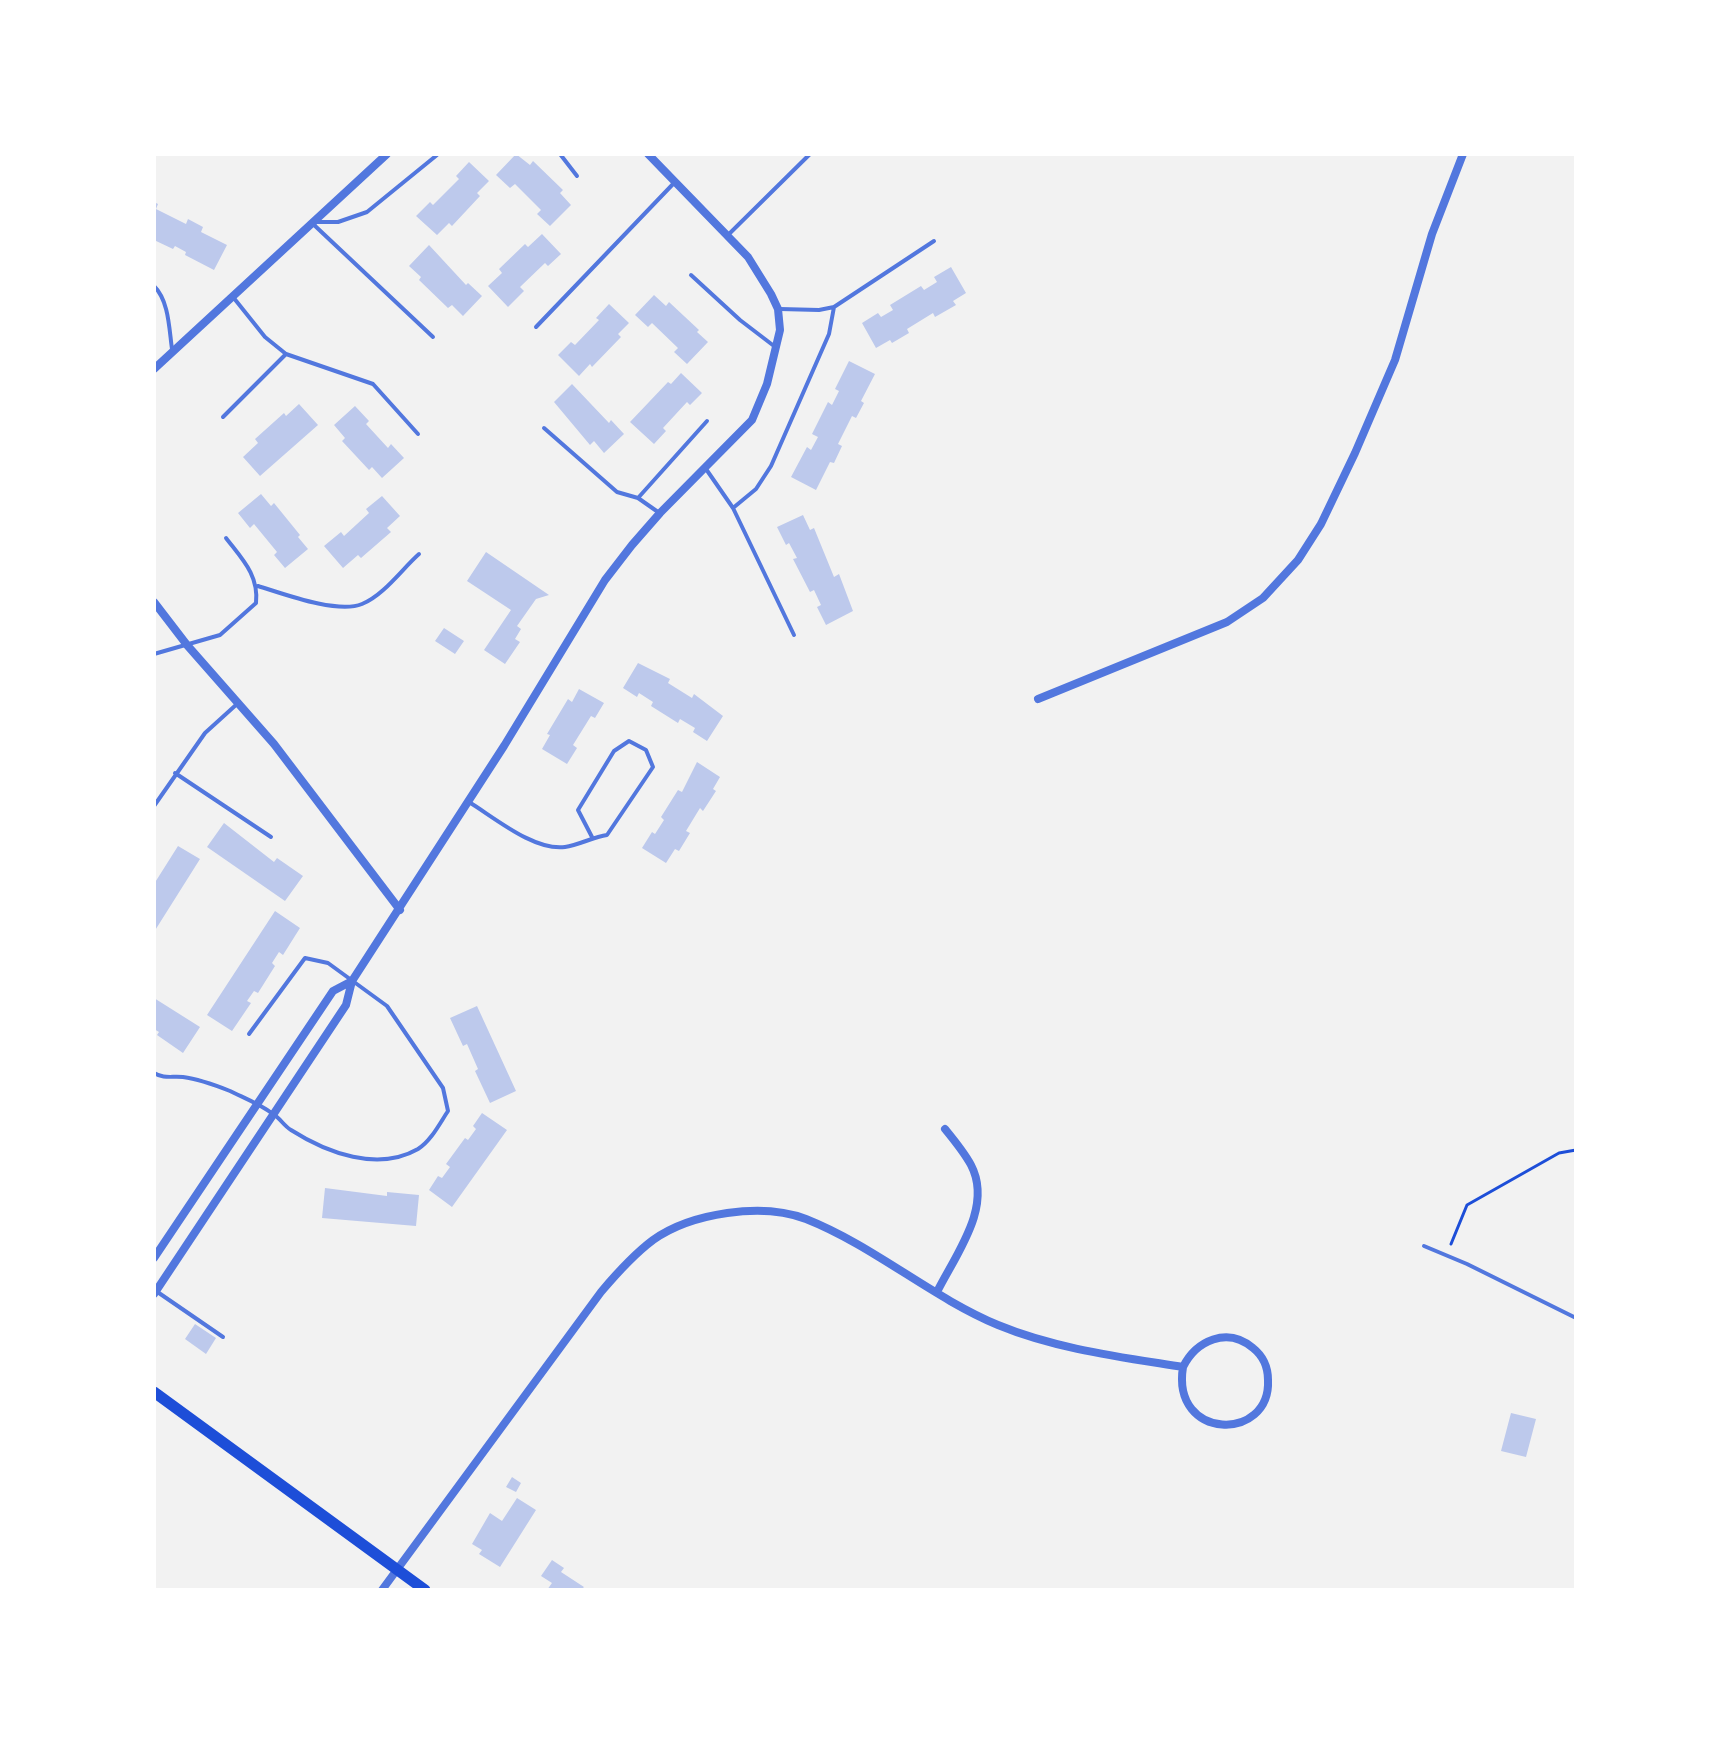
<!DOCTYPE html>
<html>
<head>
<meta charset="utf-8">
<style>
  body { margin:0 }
  #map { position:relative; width:1730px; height:1744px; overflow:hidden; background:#f2f2f2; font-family:"Asap Condensed",sans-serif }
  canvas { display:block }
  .frame { position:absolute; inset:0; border:156px solid #fff; pointer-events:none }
</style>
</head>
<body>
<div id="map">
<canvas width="1730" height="1744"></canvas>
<div class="frame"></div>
</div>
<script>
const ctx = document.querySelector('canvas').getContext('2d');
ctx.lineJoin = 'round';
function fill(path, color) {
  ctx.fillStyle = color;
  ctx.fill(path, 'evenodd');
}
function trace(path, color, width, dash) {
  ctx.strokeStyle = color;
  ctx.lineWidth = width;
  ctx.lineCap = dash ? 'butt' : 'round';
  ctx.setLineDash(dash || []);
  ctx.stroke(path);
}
fill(new Path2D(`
  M 516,154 L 530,165 L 533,161 L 563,190 L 560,193 L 571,205 L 550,226 L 537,214 L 541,210 L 515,184 L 510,188 L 496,175 Z
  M 469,162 L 489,181 L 477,193 L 480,196 L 452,226 L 449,223 L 437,235 L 416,216 L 430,202 L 433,205 L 459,179 L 456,176 Z
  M 154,202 L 158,204 L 156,209 L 186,224 L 188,219 L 203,227 L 201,232 L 227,245 L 214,270 L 185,255 L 186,252 L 175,246 L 173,249 L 154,240 Z
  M 542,234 L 561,254 L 548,266 L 545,263 L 520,287 L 524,291 L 508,307 L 488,286 L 502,273 L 499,269 L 525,244 L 528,247 Z
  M 429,245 L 466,285 L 468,283 L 482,296 L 463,316 L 452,305 L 448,308 L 419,280 L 421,277 L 409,266 Z
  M 951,267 L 966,293 L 953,301 L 956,305 L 935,317 L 933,313 L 907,329 L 909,333 L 892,343 L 890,340 L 876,348 L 862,323 L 878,313 L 881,317 L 893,310 L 890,305 L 921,286 L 924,290 L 937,282 L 934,277 Z
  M 654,295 L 666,306 L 669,302 L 699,330 L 697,332 L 708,342 L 687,364 L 674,352 L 678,348 L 652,323 L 648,327 L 635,315 Z
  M 609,304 L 629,323 L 618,334 L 621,337 L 592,367 L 590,364 L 579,376 L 558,355 L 571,342 L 575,345 L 599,320 L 596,318 Z
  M 849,361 L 875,374 L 861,401 L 864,403 L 856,418 L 852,416 L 838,444 L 842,446 L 834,463 L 830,462 L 816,490 L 791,477 L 807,447 L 811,450 L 818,437 L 812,434 L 828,402 L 832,405 L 839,391 L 835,389 Z
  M 681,373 L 702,393 L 690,405 L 687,402 L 663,428 L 666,431 L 654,444 L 630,422 L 668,382 L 671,384 Z
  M 572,384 L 609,423 L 611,420 L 624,434 L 604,453 L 594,441 L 590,445 L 554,402 Z
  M 299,404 L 318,425 L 260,476 L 243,457 L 258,443 L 255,439 L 284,413 L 286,416 Z
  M 355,406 L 369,421 L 366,424 L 388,448 L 391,444 L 404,458 L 382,478 L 372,467 L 369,470 L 342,441 L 345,438 L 334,425 Z
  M 261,494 L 271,506 L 274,503 L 300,535 L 298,537 L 308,549 L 285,568 L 274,555 L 277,552 L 254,524 L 250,528 L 238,513 Z
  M 382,496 L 400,516 L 387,528 L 391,532 L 361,558 L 358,555 L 343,568 L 324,546 L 341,532 L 344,536 L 369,513 L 366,509 Z
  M 803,515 L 810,530 L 814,528 L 834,577 L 839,574 L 853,611 L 826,625 L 817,607 L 821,605 L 814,590 L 810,592 L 793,559 L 797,558 L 789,543 L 786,545 L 777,527 Z
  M 486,552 L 549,595 L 536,599 L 517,626 L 521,629 L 515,639 L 520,642 L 505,664 L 484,650 L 511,610 L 467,581 Z
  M 444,628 L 464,641 L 455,654 L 435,641 Z
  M 638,663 L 670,679 L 668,683 L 692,698 L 694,694 L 723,716 L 707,741 L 693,732 L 695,728 L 680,719 L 678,723 L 651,706 L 653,702 L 639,693 L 637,697 L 623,688 Z
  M 579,689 L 604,703 L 595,718 L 591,716 L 573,745 L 577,748 L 567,764 L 542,749 L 550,735 L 547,734 L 568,699 L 572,702 Z
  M 697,762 L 720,777 L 713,789 L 716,791 L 703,811 L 700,808 L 686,831 L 690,833 L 679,851 L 675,849 L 666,863 L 642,848 L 652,832 L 655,834 L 664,820 L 661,817 L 678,790 L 682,792 Z
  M 224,823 L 274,862 L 277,858 L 303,876 L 285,901 L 207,847 Z
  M 178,846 L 200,859 L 154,932 L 154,884 Z
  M 275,911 L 300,928 L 283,955 L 279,952 L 272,963 L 275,966 L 258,993 L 254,991 L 247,1001 L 251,1003 L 232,1031 L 207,1015 Z
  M 154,998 L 200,1027 L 183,1053 L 157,1035 L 159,1032 L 154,1029 Z
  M 477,1006 L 516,1091 L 490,1103 L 475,1071 L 478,1069 L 467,1044 L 463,1046 L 450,1018 Z
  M 482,1113 L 507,1130 L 452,1207 L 429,1190 L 438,1176 L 442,1178 L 450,1167 L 446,1164 L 465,1138 L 468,1140 L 476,1129 L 473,1126 Z
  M 325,1188 L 387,1196 L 387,1192 L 419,1195 L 416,1226 L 322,1218 Z
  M 195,1324 L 216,1338 L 206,1354 L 185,1339 Z
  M 1511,1413 L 1536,1419 L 1526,1457 L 1501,1451 Z
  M 512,1477 L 521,1483 L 516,1492 L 506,1487 Z
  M 517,1498 L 536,1510 L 500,1567 L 479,1554 L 482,1550 L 472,1544 L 490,1513 L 502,1521 Z
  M 552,1560 L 564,1568 L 561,1572 L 584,1587 L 581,1590 L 547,1590 L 552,1583 L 541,1576 Z`), '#bdc9ec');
trace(new Path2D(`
  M 1451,1244 L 1467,1205 L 1559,1153 L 1576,1150`), '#1d4ed8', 3);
trace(new Path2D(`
  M 560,154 L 577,176
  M 314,222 L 338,222 L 367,212 L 437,155
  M 313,224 L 433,337
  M 728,235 L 810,154
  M 691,275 L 740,320 L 774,346
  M 154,286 C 169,301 169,328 172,349
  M 233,297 L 265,337 L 286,354 L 373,384 L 418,434
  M 780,309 L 819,310 L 834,307 L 934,241
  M 536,327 L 674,183
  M 223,417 L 286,354
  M 544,428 L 617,492 L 638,498 L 658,512
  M 706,469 L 733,508 L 794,635
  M 638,498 L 707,421
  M 733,508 L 756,489 L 771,466 L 829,334 L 834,307
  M 258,586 C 284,594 337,614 362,604 C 384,595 402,569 419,554
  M 154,654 L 220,635 L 256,603 C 259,575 242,559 226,538
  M 175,773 L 271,837
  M 469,802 C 495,818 534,851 565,847 C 579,845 593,837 607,835 L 653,767 L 646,750 L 629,741 L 614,751 L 578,810 L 592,837
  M 154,806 L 205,733 L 237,704
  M 154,1073 C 164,1079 171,1076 183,1077 C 199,1079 215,1085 230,1091 C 244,1098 260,1104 273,1114 C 280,1118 284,1126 291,1130 C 327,1153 378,1172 418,1149 C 431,1141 440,1123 448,1111 L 443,1088 L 387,1006 L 328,963 L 305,958 L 249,1034
  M 1424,1246 L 1467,1264 L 1576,1318
  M 156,1291 L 223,1337`), '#5277de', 4);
trace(new Path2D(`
  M 154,369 L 387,154
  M 154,602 L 187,645 L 274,744 L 400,910
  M 1038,699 L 1227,622 L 1263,598 L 1298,560 L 1321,524 L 1355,453 L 1395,360 L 1432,234 L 1463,154
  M 154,1258 L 333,991 L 352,981
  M 937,1292 C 956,1254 993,1207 971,1165 C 964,1152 954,1140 945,1129
  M 154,1294 L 346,1005 L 352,981 L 504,746 L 605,580 L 632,545 L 660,513 L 752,420 L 767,384 L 780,330 L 778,309 L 771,294 L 748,257 L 648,154
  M 382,1590 L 601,1292 C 617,1273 633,1255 653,1240 C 691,1213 762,1202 806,1219 C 874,1246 931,1297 998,1325 C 1056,1349 1121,1357 1183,1367 C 1171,1441 1271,1442 1268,1380 C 1268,1368 1263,1356 1253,1348 C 1227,1326 1196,1341 1183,1367`), '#5277de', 8);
trace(new Path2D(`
  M 154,1392 L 425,1590`), '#1d4ed8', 11);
</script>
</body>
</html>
